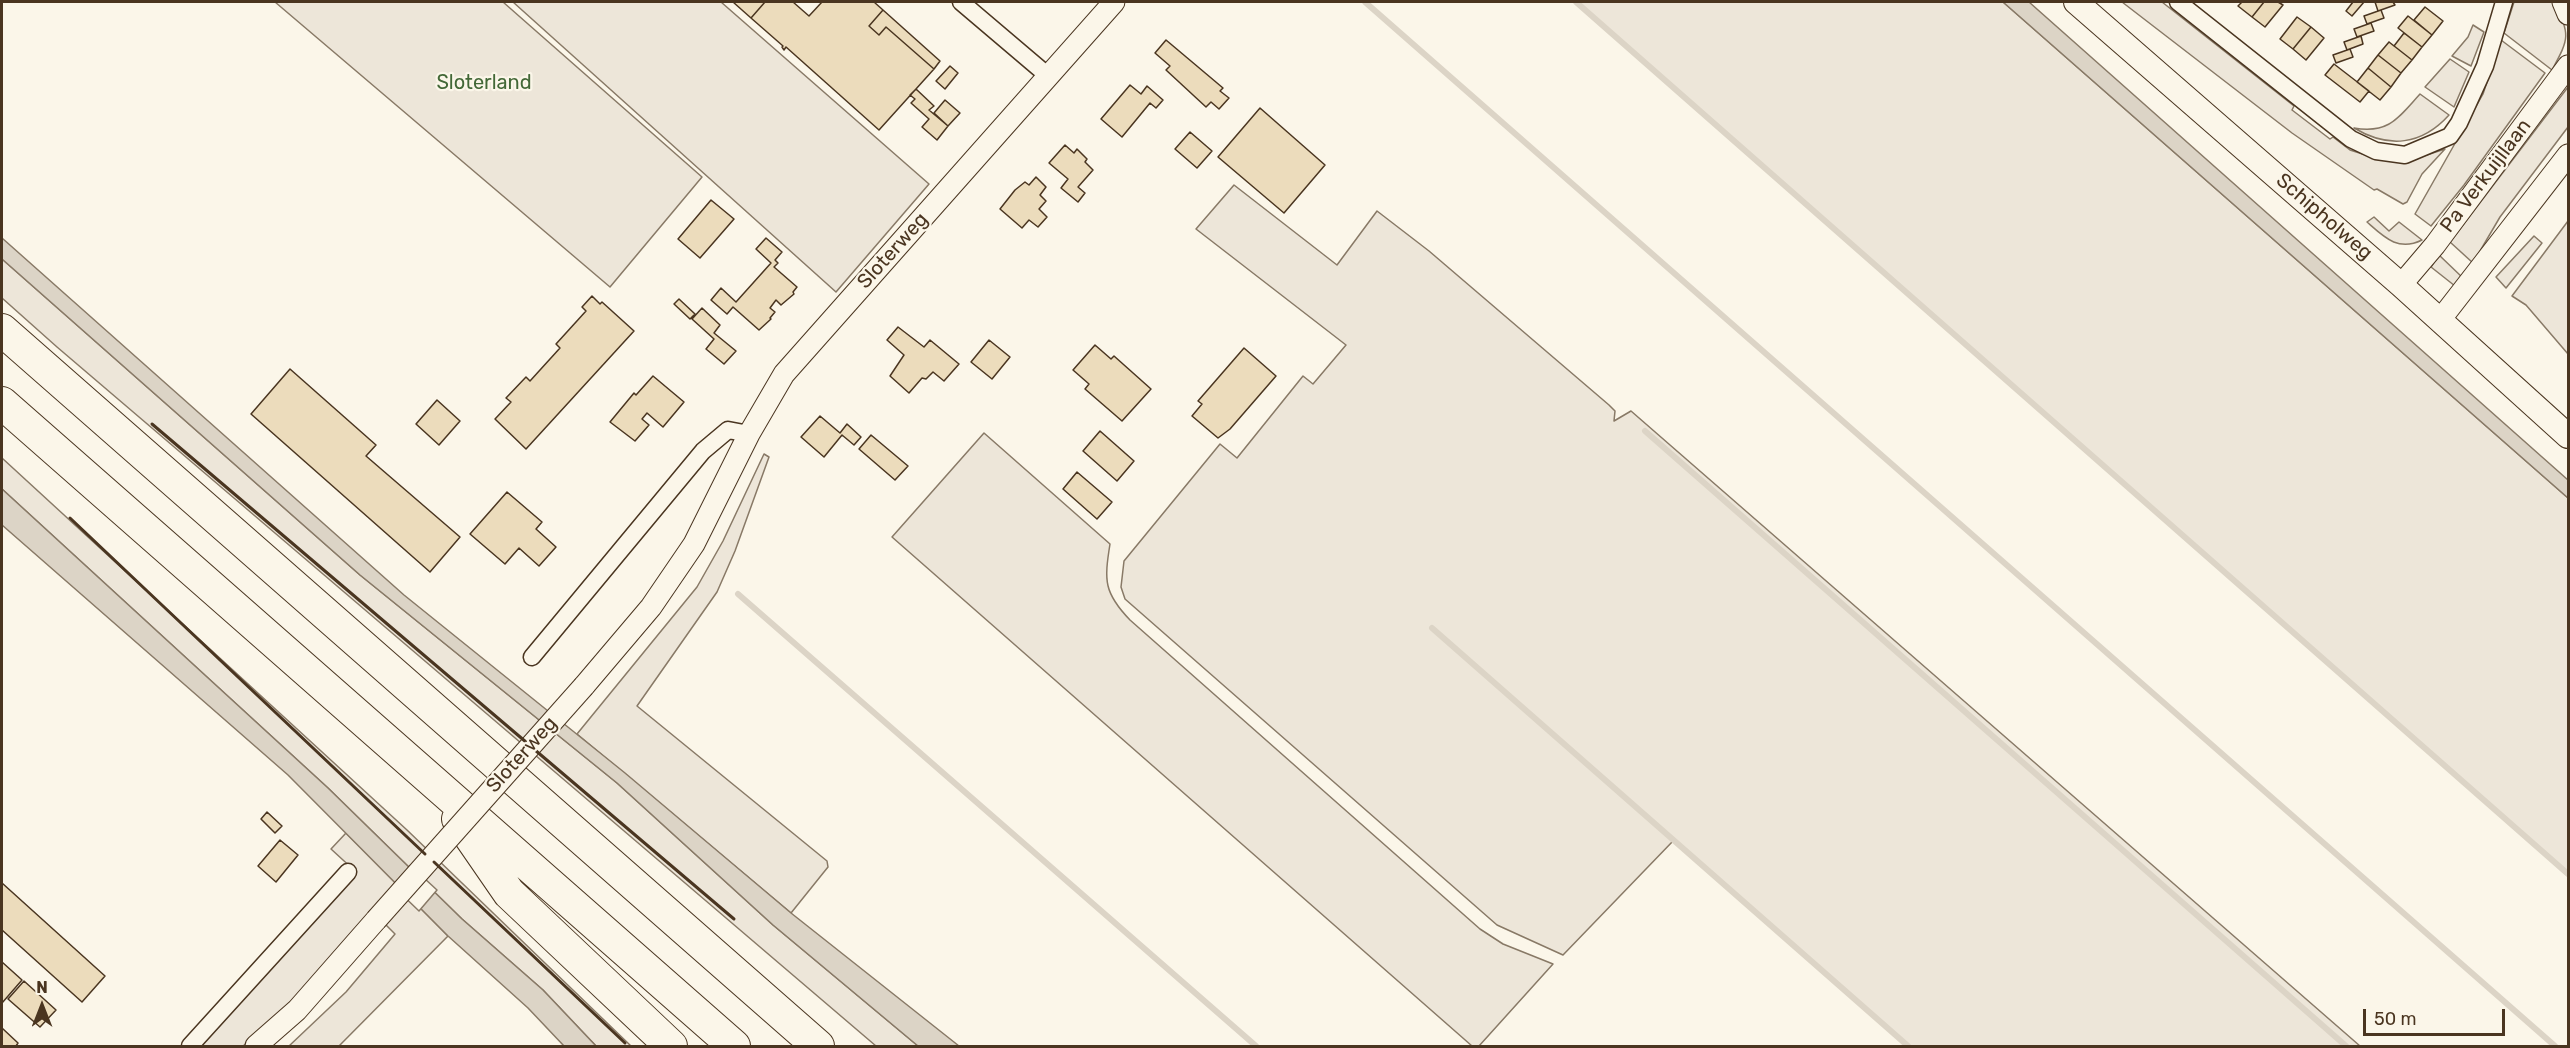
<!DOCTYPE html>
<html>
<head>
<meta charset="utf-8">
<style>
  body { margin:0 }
  #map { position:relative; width:2570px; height:1048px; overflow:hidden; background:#fbf6e9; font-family:Rubik,sans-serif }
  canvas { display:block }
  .frame { position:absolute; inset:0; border:3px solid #4a3520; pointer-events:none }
  .north { position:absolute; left:12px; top:976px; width:60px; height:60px; -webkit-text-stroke:4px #fbf6e9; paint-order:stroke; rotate:0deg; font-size:16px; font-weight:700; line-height:24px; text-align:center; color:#4a3520 }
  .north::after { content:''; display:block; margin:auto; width:21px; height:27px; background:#4a3520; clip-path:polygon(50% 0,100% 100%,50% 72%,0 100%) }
  .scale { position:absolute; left:2363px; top:1009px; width:142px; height:27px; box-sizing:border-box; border:3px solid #4a3520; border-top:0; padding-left:8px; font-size:18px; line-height:21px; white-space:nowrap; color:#4a3520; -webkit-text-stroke:4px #fbf6e9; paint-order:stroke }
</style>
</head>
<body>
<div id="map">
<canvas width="2570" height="1048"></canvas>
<div class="frame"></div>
<div class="north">N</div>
<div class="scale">50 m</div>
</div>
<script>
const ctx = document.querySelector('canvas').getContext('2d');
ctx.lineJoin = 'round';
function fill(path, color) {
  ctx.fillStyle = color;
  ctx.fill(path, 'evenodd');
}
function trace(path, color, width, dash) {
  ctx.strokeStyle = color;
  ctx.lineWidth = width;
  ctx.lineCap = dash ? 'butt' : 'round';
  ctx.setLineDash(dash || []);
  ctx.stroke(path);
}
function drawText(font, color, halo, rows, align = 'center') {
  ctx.font = font + ' Rubik,sans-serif';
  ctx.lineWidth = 4.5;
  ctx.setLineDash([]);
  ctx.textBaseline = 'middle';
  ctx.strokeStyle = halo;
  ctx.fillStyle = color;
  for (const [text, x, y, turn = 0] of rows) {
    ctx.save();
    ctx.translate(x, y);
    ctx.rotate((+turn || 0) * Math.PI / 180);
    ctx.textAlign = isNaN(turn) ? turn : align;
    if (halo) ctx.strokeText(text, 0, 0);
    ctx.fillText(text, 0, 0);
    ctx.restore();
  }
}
const green = new Path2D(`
  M 275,2 L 503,2 L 702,177 L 610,287 Z
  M 513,2 L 721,2 L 929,184 L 836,292 Z
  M 1576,2 L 2003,2 L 2568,498 L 2568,874 Z
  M 2122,2 L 2162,2 L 2294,106 L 2292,110 L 2330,139 L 2333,137 L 2350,150 L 2369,156 L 2411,160 L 2445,149 L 2422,174 L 2407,202 L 2403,204 L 2377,189 L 2374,190 L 2292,133 Z
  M 2514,2 L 2554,2 C 2570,35 2570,37 2552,70 L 2504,33 Z
  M 2473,25 L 2484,32 L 2471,66 L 2452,56 L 2468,37 Z
  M 2501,40 L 2545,73 L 2464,185 L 2431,226 L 2415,214 L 2483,94 Z
  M 2450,59 L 2469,72 L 2454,107 L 2425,87 Z
  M 2568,87 L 2568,127 L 2500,217 L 2473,263 L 2450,242 Z
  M 2420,94 L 2449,115 C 2422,145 2389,149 2354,128 C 2389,134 2398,118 2420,94 Z
  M 1234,185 L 1337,265 L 1377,211 L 1429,251 L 1609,405 L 1615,411 L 1614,421 L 1631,411 L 2360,1046 L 1908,1046 L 1673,841 L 1563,955 L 1497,925 L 1125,599 L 1121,587 L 1124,561 L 1220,444 L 1237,458 L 1303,376 L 1313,384 L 1346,345 L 1196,229 Z
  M 2374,217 L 2389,231 L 2399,222 L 2422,240 C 2398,252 2384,237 2367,222 Z
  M 2568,221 L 2568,354 L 2526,305 L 2512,296 Z
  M 2534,236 L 2542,243 L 2506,288 L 2496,277 Z
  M 2439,255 L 2463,278 L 2455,286 L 2431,267 Z
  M 2,259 L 360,575 L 617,783 L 773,925 L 918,1046 L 876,1046 L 57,347 L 2,298 Z
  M 984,433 L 1110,544 C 1104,581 1104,593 1130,620 L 1480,929 L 1503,944 L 1553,964 L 1479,1046 L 1472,1046 L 892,537 Z
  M 764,454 L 769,457 L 735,551 L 717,592 L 637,706 L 827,861 L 828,867 L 791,913 L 577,734 L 697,587 L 723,541 Z
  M 2,458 L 407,830 L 631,1046 L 596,1046 L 543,990 L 462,919 L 328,788 L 2,489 Z
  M 346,833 L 448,936 L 339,1046 L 289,1046 L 346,992 L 395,934 L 373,912 L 273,1022 L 243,1046 L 199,1046 L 355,871 L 331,849 Z`);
fill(green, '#ede6d9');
trace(green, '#887966', 1.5);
const water = new Path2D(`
  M 2003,2 L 2029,2 L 2568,480 L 2568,498 Z
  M 2,238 L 404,595 L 625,773 L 791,913 L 959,1046 L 918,1046 L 773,925 L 617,783 L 360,575 L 2,259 Z
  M 2,489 L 328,788 L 462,919 L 543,990 L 596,1046 L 564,1046 L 528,1008 L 448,936 L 288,775 L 2,525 Z`);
fill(water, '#dcd4c6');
trace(water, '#887966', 1.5);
const pier = new Path2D(`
  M 411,866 L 437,890 L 419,911 L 393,886 Z`);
fill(pier, '#fbf6e9');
trace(pier, '#887966', 1.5);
trace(new Path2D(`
  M 1365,2 L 2555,1046
  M 1576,2 L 2568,874
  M 1645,431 L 2346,1046
  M 738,594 L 1256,1046
  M 1432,628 L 1908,1046`), '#dcd4c6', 6);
const building = new Path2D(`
  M 733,2 L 765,2 L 751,18 Z
  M 765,2 L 793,2 L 809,16 L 822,2 L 874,2 L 883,10 L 869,26 L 879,35 L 886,27 L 934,69 L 879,130 L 786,47 L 784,50 L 782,47 L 783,46 L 751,18 Z
  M 2242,2 L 2264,2 L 2252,17 L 2238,6 Z
  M 2264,2 L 2278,2 L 2283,5 L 2265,27 L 2252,17 Z
  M 2353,2 L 2364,2 L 2352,16 L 2346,11 Z
  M 2375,2 L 2393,2 L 2395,5 L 2378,11 Z
  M 2425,7 L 2443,21 L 2432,35 L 2414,20 Z
  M 883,10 L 940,61 L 934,69 L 886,27 L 879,35 L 869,26 Z
  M 2381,10 L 2384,18 L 2367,24 L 2364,16 Z
  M 2408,16 L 2432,35 L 2422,47 L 2398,28 Z
  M 2297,17 L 2311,27 L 2293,49 L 2280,39 Z
  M 2371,23 L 2374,31 L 2357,37 L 2354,29 Z
  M 2311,27 L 2324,38 L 2306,60 L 2293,49 Z
  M 2404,33 L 2422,47 L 2412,60 L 2389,42 L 2394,46 Z
  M 2361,36 L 2363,44 L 2347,50 L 2344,42 Z
  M 1166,40 L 1223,88 L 1220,91 L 1229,98 L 1219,109 L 1211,102 L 1206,107 L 1166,70 L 1170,66 L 1155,53 Z
  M 2389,42 L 2412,60 L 2401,73 L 2378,55 Z
  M 2350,49 L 2353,57 L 2336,63 L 2333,55 Z
  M 2378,55 L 2401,73 L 2391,87 L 2368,68 Z
  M 2334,64 L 2369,91 L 2360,102 L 2325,75 Z
  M 950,66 L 958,73 L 945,89 L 936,81 Z
  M 2368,68 L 2391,87 L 2380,100 L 2357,82 Z
  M 1130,85 L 1141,94 L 1147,86 L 1163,100 L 1156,108 L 1150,103 L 1122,137 L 1101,119 Z
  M 916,89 L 934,106 L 929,110 L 948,126 L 937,140 L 922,127 L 929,119 L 911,103 L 915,99 L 910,95 Z
  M 945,100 L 960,113 L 948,126 L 934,113 Z
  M 1260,108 L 1325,165 L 1284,213 L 1218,157 Z
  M 1190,132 L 1212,151 L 1197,168 L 1175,149 Z
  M 1065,145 L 1074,153 L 1077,149 L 1087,159 L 1085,162 L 1093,170 L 1078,187 L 1085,193 L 1078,202 L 1061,188 L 1068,179 L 1049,163 Z
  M 1036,177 L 1046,187 L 1040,195 L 1046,201 L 1039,209 L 1047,217 L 1038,227 L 1029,220 L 1022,228 L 1000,209 L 1015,190 L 1025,182 L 1029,185 Z
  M 711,200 L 734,219 L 700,258 L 678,239 Z
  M 766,238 L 782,252 L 775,260 L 778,263 L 774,267 L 797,287 L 793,292 L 794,294 L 781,305 L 776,300 L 770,308 L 775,312 L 770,318 L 771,319 L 759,330 L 733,307 L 727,314 L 711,300 L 721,288 L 736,302 L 771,263 L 756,249 Z
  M 592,296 L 600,304 L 602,302 L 634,331 L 526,449 L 495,419 L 511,402 L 506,398 L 526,377 L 530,381 L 560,348 L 556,344 L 586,311 L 582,307 Z
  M 679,299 L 695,314 L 690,319 L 674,304 Z
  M 702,308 L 720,325 L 714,333 L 736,351 L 724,364 L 706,349 L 714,339 L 692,319 Z
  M 898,327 L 924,347 L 930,340 L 959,364 L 944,381 L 933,372 L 926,379 L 922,378 L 909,393 L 890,376 L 904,355 L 887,340 Z
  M 989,340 L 1010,357 L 992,379 L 971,362 Z
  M 1095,345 L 1111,359 L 1114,356 L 1151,389 L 1122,421 L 1085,389 L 1089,384 L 1073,370 Z
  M 1244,348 L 1276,376 L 1230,429 L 1218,438 L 1192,416 L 1202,404 L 1198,401 Z
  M 290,369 L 376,445 L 366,456 L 460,537 L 430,572 L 251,414 Z
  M 653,376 L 684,402 L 663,427 L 647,413 L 642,419 L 649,425 L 635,441 L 610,422 L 634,393 L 636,395 Z
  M 437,400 L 460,421 L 439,445 L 416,424 Z
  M 820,416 L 840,433 L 847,424 L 861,437 L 854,445 L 842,435 L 824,457 L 801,437 Z
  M 1100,431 L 1134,461 L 1117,481 L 1083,451 Z
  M 871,435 L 908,466 L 895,480 L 859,449 Z
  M 1077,472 L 1112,502 L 1097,519 L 1063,489 Z
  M 507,492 L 542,522 L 536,529 L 556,547 L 539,566 L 519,548 L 505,564 L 470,534 Z
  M 267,812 L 282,826 L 275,833 L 261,819 Z
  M 280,840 L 298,855 L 276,882 L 258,866 Z
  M 2,883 L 105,976 L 82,1002 L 2,930 Z
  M 2,962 L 22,980 L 2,1003 Z
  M 24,981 L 56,1010 L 40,1027 L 8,999 Z
  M 2,1028 L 18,1043 L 16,1046 L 2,1046 Z`);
fill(building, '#ecdcbc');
trace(building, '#4a3520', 1.5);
const minor = new Path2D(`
  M 961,2 L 1047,75
  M 2178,2 L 2351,139 L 2376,151 L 2405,155 L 2450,136 L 2459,123 L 2485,66 L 2504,2
  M 532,657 L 703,451 L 728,430 L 749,434
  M 190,1046 L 348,872`);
const tertiary = new Path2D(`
  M 2563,2 L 2568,14
  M 2401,285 L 2435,245 L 2568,66
  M 2440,320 L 2568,155
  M 584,686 L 651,607 L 694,544 L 749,434 L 784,374 L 1114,2
  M 256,1046 L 297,1010 L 376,920`);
const secondary = new Path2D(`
  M 2076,2 L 2401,285 L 2568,436`);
const motorway = new Path2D(`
  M 2,330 L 818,1046
  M 2,403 L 734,1046
  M 458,819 L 509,893 L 671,1046`);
trace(minor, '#4a3520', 19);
trace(tertiary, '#4a3520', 23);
trace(secondary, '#4a3520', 26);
trace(motorway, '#4a3520', 34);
trace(minor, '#fbf6e9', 16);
trace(tertiary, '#fbf6e9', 21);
trace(secondary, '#fbf6e9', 24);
trace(motorway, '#fbf6e9', 32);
const tertiaryBridge = new Path2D(`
  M 376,920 L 584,686`);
trace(tertiaryBridge, '#4a3520', 23, []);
trace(tertiaryBridge, '#fbf6e9', 21);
trace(new Path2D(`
  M 152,424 L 526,742
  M 70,518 L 425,854
  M 535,750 L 734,919
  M 434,862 L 625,1043`), '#4a3520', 3);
drawText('20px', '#436837', '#fbf6e9', [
  ["Sloterland",484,83]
]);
drawText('20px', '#4a3520', '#fbf6e9', [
  ["Pa Verkuijllaan",2486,176,-53],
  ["Schipholweg",2324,217,41],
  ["Sloterweg",893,251,-48],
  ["Sloterweg",522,755,-48]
]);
</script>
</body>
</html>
